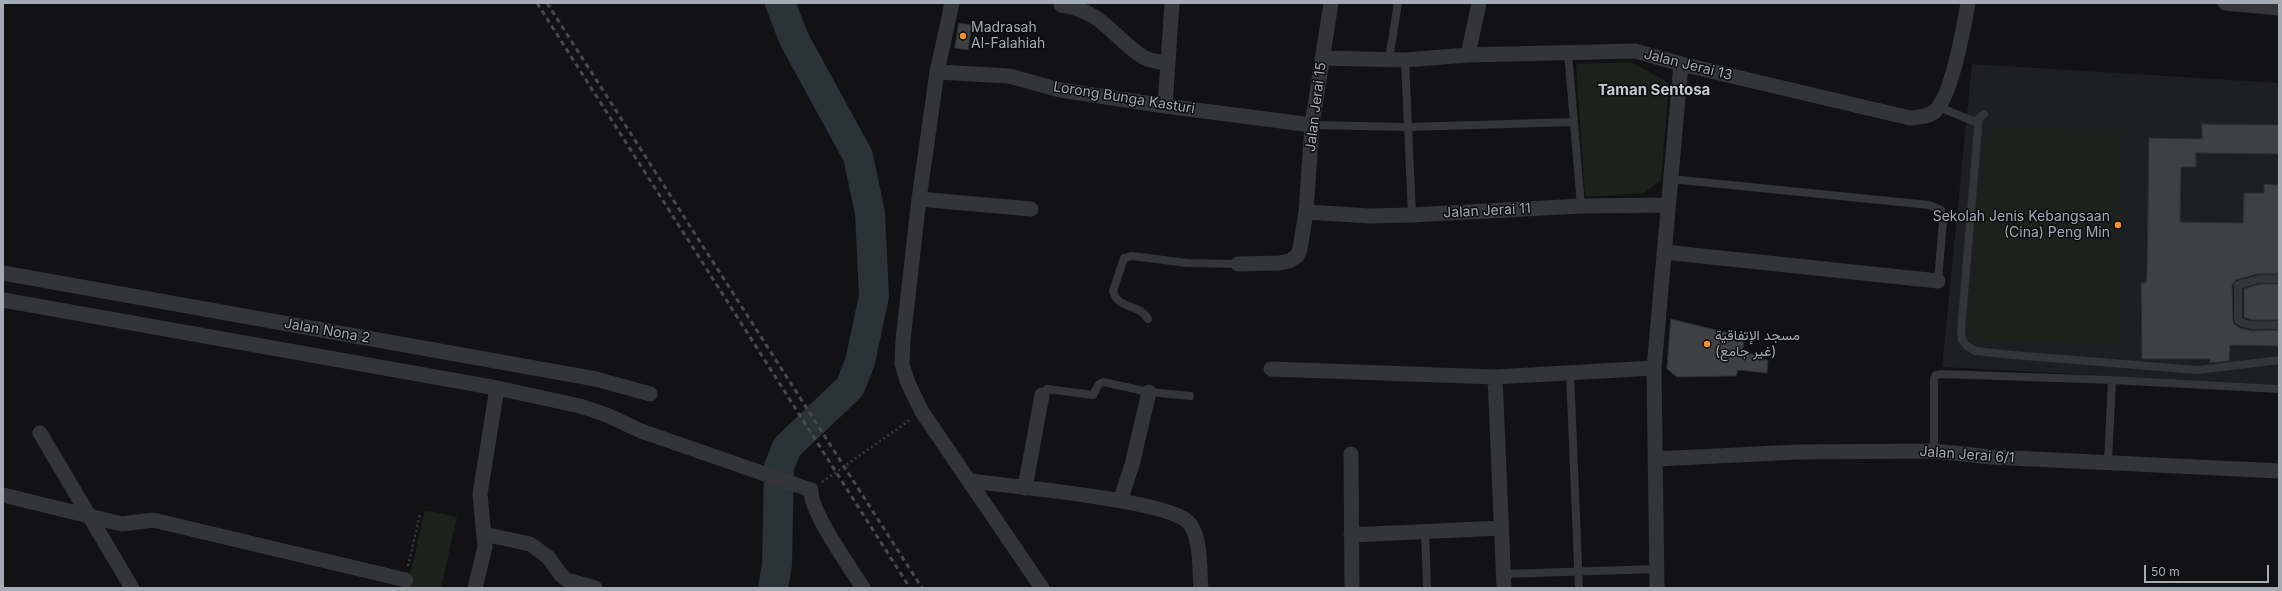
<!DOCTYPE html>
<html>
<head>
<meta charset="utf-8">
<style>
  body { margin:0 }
  #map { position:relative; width:2282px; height:591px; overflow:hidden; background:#121214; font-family:Inter,sans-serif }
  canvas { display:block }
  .frame { position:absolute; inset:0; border:4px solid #a4abb5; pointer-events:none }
  .scale { position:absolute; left:2144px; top:565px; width:125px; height:18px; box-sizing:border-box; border:2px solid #a4abb5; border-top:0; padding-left:5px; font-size:12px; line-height:14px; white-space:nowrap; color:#a4abb5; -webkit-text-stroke:3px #0d0d0f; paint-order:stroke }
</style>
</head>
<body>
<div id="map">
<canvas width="2282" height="591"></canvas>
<div class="frame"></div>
<div class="scale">50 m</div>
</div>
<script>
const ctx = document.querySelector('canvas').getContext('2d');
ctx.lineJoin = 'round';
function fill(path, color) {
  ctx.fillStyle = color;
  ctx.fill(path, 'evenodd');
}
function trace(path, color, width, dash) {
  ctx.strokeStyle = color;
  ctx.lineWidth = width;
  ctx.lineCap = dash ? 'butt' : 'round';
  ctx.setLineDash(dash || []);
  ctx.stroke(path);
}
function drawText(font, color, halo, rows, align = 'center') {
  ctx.font = font + ' Inter,Vazirmatn,sans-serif';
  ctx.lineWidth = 3;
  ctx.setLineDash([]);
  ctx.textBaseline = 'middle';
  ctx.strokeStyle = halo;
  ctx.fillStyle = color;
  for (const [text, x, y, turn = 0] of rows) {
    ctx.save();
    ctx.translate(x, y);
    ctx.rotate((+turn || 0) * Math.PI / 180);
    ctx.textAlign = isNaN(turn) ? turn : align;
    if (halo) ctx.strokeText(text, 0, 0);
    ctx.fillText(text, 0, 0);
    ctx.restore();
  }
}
fill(new Path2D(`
  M 1972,64 L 2279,83 L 2279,385 L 1942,367 Z`), '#1e1f21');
fill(new Path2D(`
  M 1631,62 L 1669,83 L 1661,180 L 1644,193 L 1585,197 L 1576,64 Z
  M 1999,128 L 2117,131 L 2117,343 L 1982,341 L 1970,327 L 1985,146 Z
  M 425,510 L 457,517 L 441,588 L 407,588 Z`), '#1a221b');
trace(new Path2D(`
  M 773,588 L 777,564 L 779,467 L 787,447 L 850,387 L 860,362 L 874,296 L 870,213 L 858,156 L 794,39 L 780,3`), '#293338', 30);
const building = new Path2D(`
  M 959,23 L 972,25 L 968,50 L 955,48 Z
  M 2202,124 L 2279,125 L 2279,154 L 2196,153 L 2196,167 L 2181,167 L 2180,222 L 2243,223 L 2244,193 L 2264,193 L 2264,184 L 2279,185 L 2279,274 L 2257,274 L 2236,280 L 2232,285 L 2233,323 L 2240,328 L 2251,331 L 2279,330 L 2279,346 L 2230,345 L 2229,361 L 2210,363 L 2210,359 L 2142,359 L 2141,283 L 2146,283 L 2147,272 L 2149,138 L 2202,139 Z
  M 2260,284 L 2279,284 L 2279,320 L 2253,320 L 2244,317 L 2244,289 Z
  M 1671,319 L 1745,337 L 1742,352 L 1756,355 L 1756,359 L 1768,360 L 1767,373 L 1738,370 L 1736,376 L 1677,377 L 1667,369 Z`);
fill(building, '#3e4144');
trace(building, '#2c2d30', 1);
trace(new Path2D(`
  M 822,482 L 910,420
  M 408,566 L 420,514`), '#393c40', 2.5, [2, 3]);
trace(new Path2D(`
  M 1568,52 L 1581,206
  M 1389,59 L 1398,3
  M 1405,60 L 1412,215
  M 1939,107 L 1978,123
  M 1984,114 L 1979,118 L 1978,128 L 1961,331 L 1962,340 L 1967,346 L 1975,351 L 2013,355 L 2198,370 L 2279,360
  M 1312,125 L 1408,127 L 1574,122
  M 1671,179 L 1929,205 L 1941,210 L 1943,221 L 1938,281
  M 2279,279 L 2259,279 L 2238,285 L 2238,320 C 2248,328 2267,325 2279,325
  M 1148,319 C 1139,303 1118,310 1113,291 L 1124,258 L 1132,256 L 1187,263 L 1238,264
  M 1570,373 L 1579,588
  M 1042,395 L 1047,389 L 1093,395 L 1099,384 L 1103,382 L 1149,392 L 1190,396
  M 1934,451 L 1934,379 L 1936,375 L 1941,374 L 2112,380 L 2279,389
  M 2108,462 L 2112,380
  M 1425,531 L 1427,588
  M 1504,574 L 1657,569`), '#333539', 8);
trace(new Path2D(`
  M 952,3 L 937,72 L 919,199 L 903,340 L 902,364 L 908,383 L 922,412 L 1042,588
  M 2225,3 L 2279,8
  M 1061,5 C 1103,11 1112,37 1143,57 C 1150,61 1160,62 1167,63
  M 1468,55 L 1479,3
  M 1322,58 L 1405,60 L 1468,55 L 1635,51 L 1681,64 L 1910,118 C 1919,117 1930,117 1936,110 C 1952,94 1964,26 1968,3
  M 937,72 L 1009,76 L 1060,90 L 1165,106 L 1312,125
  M 1165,106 L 1172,3
  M 919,199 L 1031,209
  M 1306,212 L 1370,216 L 1412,215 L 1581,206 L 1668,205
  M 1664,252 L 1938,281
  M 1238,264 L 1279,263 L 1289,261 L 1297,256 L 1300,249 L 1306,212 L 1312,125 L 1331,3
  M 3,273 L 596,379 L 650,394
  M 3,300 L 497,388 L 580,406 L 607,415 L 641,431 L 811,490 C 810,512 850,567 863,588
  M 1271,369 L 1495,377 L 1654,368
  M 1495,377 L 1504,588
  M 40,433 L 132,588
  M 1351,454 L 1352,588
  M 1655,459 L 1798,452 L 1934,451 L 1992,457 L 2279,471
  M 970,481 C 1008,486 1163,500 1187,521 C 1202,534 1199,570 1201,588
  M 1025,488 L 1042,395
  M 3,495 L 122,524 L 153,520 L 406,580
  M 1120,501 L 1132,465 L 1149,392
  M 484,534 L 530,544 L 548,557 L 561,575 L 567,580 L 595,588
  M 1351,535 L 1501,528
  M 475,588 L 485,547 L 480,494 L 497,388
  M 1657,588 L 1654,368 L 1681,64`), '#333539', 15);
trace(new Path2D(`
  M 537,3 L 910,588
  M 547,3 L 922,588`), '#46494e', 3, [5, 4]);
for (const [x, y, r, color] of [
  [963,36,4,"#f3942b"],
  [2118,225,4,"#f3942b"],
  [1707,344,4,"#f3942b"]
]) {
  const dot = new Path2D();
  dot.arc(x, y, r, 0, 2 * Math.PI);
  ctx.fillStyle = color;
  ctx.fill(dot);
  trace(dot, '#0d0d0f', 1.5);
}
drawText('14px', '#a4abb5', '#0d0d0f', [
  ["Madrasah",971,28],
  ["Al-Falahiah",971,44],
  ["Sekolah Jenis Kebangsaan",2110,217,"right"],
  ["(Cina) Peng Min",2110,233,"right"],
  ["مسجد الإتفاقية",1715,336],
  ["(غير جامع)",1715,352]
], 'left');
drawText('14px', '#a4abb5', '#0d0d0f', [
  ["Jalan Jerai 13",1688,65,14],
  ["Lorong Bunga Kasturi",1124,98,9],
  ["Jalan Jerai 15",1316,107,-83],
  ["Jalan Jerai 11",1487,211,-3],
  ["Jalan Nona 2",327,331,10],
  ["Jalan Jerai 6/1",1967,455,4]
]);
drawText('bold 15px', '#c5c9d1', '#0d0d0f', [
  ["Taman Sentosa",1654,90]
]);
</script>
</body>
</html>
